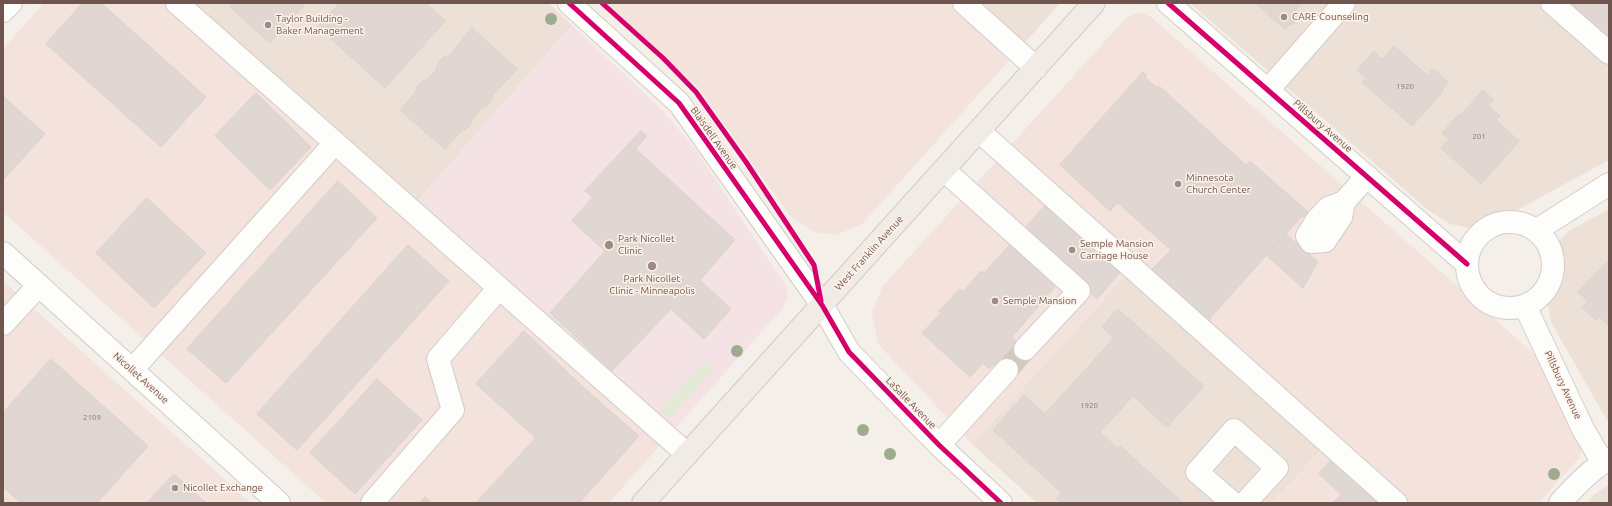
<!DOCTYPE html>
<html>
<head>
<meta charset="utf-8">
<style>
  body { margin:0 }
  #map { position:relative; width:1612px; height:506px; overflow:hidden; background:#f4efe9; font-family:Ubuntu,sans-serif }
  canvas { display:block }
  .frame { position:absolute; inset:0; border:4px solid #6f554d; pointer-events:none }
</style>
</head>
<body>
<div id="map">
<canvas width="1612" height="506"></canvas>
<div class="frame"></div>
</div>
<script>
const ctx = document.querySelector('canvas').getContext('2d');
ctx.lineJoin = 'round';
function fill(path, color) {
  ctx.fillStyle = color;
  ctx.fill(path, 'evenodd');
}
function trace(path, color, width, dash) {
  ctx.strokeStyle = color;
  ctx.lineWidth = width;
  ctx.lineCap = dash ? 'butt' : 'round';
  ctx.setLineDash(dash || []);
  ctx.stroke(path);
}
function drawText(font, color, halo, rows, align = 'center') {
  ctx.font = font + ' Ubuntu,sans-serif';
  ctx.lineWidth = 3;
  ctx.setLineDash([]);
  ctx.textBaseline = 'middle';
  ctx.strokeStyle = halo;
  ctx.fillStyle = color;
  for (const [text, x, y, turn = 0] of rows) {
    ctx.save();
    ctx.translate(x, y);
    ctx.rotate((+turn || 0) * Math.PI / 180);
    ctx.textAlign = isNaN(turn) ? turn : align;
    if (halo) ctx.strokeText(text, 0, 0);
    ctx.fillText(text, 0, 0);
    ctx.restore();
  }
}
fill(new Path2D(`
  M 181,3 L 548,3 L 572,25 L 414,205 Z
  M 971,3 L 1060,3 L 1021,47 Z
  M 1190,3 L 1609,3 L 1609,160 L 1484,228 L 1470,228 L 1450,224 L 1428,210 Z
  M 1609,209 L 1609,424 L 1551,322 L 1545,288 L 1546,263 L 1553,247 L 1569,231 Z
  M 1129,272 L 1326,445 L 1272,503 L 1037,503 L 972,444 Z
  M 1609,484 L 1609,503 L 1586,503 L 1594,495 Z
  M 3,493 L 15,503 L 3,503 Z`), '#ede1d7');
fill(new Path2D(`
  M 44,3 L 181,3 L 669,435 L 609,503 L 326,503 L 3,212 L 3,49 Z
  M 605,3 L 971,3 L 1021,47 L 863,223 L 854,228 L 835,235 L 814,232 L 790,216 L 696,85 Z
  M 1140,12 L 1151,17 L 1539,358 L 1562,387 L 1582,449 L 1579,458 L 1539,503 L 1272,503 L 1325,445 L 1129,272 L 972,444 L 878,344 L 872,313 L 882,287 L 1127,17 Z
  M 3,281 L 251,503 L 15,503 L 3,493 Z`), '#f4e3dd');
fill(new Path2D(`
  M 572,25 L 664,112 L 695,149 L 786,286 L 788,296 L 783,308 L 669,435 L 414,205 Z`), '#f5e2e4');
fill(new Path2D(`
  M 705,361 L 714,369 L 669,419 L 661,411 L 664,409 L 663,407 Z`), '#e3ead5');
const building = new Path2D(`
  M 83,3 L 101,3 L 206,97 L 161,147 L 46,44 Z
  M 234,3 L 306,3 L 270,43 L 230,7 Z
  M 340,3 L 426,3 L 445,21 L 385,88 L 318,27 Z
  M 1256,3 L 1302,3 L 1294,12 L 1298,15 L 1294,19 L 1296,21 L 1292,25 L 1290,24 L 1285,29 Z
  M 1567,3 L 1609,3 L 1609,40 Z
  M 472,28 L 517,69 L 492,96 L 492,100 L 486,107 L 482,108 L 472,119 L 471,124 L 465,130 L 460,132 L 445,149 L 400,110 L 415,93 L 417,87 L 422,81 L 427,80 L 436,70 L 437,64 L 443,57 L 448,57 Z
  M 1394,46 L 1427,75 L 1433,69 L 1448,82 L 1442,89 L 1444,90 L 1412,126 L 1362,82 L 1366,78 L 1357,70 L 1374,51 L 1382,59 Z
  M 1143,72 L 1146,75 L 1145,77 L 1157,88 L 1159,86 L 1246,165 L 1250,161 L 1308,212 L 1303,217 L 1302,216 L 1210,318 L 1211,319 L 1207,324 L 1149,272 L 1171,250 L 1118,203 L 1110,211 L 1060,165 Z
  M 1483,90 L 1494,100 L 1488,106 L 1500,116 L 1496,120 L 1519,141 L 1481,184 L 1441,148 L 1449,139 L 1442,133 L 1459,114 L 1460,116 Z
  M 256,93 L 311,147 L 270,190 L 215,136 Z
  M 3,96 L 45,134 L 3,180 Z
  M 641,131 L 647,136 L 593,198 L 585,191 Z
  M 636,149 L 735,240 L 700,280 L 731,309 L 704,339 L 671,309 L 612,371 L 550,313 L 605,251 L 572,221 Z
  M 338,181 L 377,218 L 226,383 L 187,349 Z
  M 147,198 L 206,253 L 154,308 L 96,253 Z
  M 1049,202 L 1123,269 L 1097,299 L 1022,231 Z
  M 1286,234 L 1318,262 L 1303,288 L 1266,255 Z
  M 408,245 L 449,281 L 297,450 L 257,414 Z
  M 1010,245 L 1055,287 L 1012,337 L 1020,345 L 999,369 L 993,364 L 989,369 L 983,363 L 970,377 L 922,333 L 941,313 L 939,311 L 960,289 L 963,292 L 981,271 L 984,273 Z
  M 1609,261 L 1609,326 L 1599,316 L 1596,320 L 1582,307 L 1588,301 L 1578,292 Z
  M 1118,309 L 1204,386 L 1167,427 L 1133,396 L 1100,432 L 1118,449 L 1120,446 L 1183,503 L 1061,503 L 1057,499 L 1062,493 L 993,430 L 1024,395 L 1045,414 L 1114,338 L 1102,327 Z
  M 524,331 L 583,387 L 536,438 L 476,384 Z
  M 1020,345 L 1033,357 L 1014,377 L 1002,366 Z
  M 51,359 L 148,446 L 97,503 L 21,503 L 3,487 L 3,413 Z
  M 377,379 L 422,420 L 355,494 L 310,453 Z
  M 583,387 L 639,436 L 579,503 L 476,503 Z
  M 1332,459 L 1381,503 L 1332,503 L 1341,494 L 1319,474 Z
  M 174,474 L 206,503 L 147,503 Z
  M 425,497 L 432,503 L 420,503 Z`);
fill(building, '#e0d7d2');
trace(building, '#ddd2cc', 1);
trace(new Path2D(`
  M 1007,370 L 1025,349`), '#d3c8c2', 22, [22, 11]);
const minor = new Path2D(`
  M 177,3 L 687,454
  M 569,3 L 679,103 L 822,305 L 849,352 L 939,445 L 1001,503
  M 964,3 L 1036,68
  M 1168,3 L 1467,264
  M 1552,3 L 1609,53
  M 3,11 L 11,3
  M 1268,90 L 1344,3
  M 979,131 L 1396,503
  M 944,170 L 1079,291 L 1025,349
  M 1344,202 L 1328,208 L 1317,220 L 1307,236 L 1311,242 L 1325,241 L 1341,217 L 1344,202 L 1367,176
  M1467 265a43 43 0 1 1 86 0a43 43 0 1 1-86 0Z
  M 1537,230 L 1609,184
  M 3,253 L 279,503
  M 1525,306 L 1583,429 L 1603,463
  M 3,324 L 39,285
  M 132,370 L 335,143
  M 939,445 L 1007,370
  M 372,503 L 453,410 L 438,359 L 499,288
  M 1233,503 L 1197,472 L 1234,430 L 1277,468 L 1245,503
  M 1560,503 C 1574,487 1590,470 1609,459`);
const major = new Path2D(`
  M 643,503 L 1094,3`);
trace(minor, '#d3ccc7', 24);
trace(major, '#d3cac6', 24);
trace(minor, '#fdfdfc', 22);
trace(major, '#f0ebe5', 22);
trace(new Path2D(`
  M 569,3 L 679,103 L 822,305 L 849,352 L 939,445 L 1001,503
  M 602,3 L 663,58 L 696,92 L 746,162 L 814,265 L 821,301
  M 1168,3 L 1467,264`), '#d6006c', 5);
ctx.fillStyle = '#9eab8f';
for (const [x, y] of [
  [551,19],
  [737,351],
  [863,430],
  [890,454],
  [1554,474]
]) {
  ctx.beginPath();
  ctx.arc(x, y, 6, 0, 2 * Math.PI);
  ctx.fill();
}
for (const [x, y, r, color] of [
  [1284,17,4,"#9e8b84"],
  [268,25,4,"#9e8b84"],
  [1178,184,4,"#9e8b84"],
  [609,245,5,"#9e8b84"],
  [1072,250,4,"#9e8b84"],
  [652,266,5,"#9e8b84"],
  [995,301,4,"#9e8b84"],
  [175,488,4,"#9e8b84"]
]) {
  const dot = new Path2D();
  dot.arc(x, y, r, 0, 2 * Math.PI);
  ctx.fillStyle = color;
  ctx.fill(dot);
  trace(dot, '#fdf3ea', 1.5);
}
drawText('8px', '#8d7870', null, [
  ["1920",1405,86],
  ["201",1479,136],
  ["1920",1089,405],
  ["2109",92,417]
]);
drawText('10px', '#6f554d', '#fdf3ea', [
  ["CARE Counseling",1292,17],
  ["Taylor Building -",276,19],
  ["Baker Management",276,31],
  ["Minnesota",1186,178],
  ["Church Center",1186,190],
  ["Park Nicollet",618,239],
  ["Clinic",618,251],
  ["Semple Mansion",1080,244],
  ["Carriage House",1080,256],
  ["Park Nicollet",652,279,"center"],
  ["Clinic - Minneapolis",652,291,"center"],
  ["Semple Mansion",1003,301],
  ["Nicollet Exchange",183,488]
], 'left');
drawText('10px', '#6f554d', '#fdf3ea', [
  ["Pillsbury Avenue",1323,126,41],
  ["Blaisdell Avenue",714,138,55],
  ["West Franklin Avenue",869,253,-48],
  ["Nicollet Avenue",141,378,42],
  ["Pillsbury Avenue",1563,385,65],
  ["LaSalle Avenue",911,403,46]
]);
</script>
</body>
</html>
